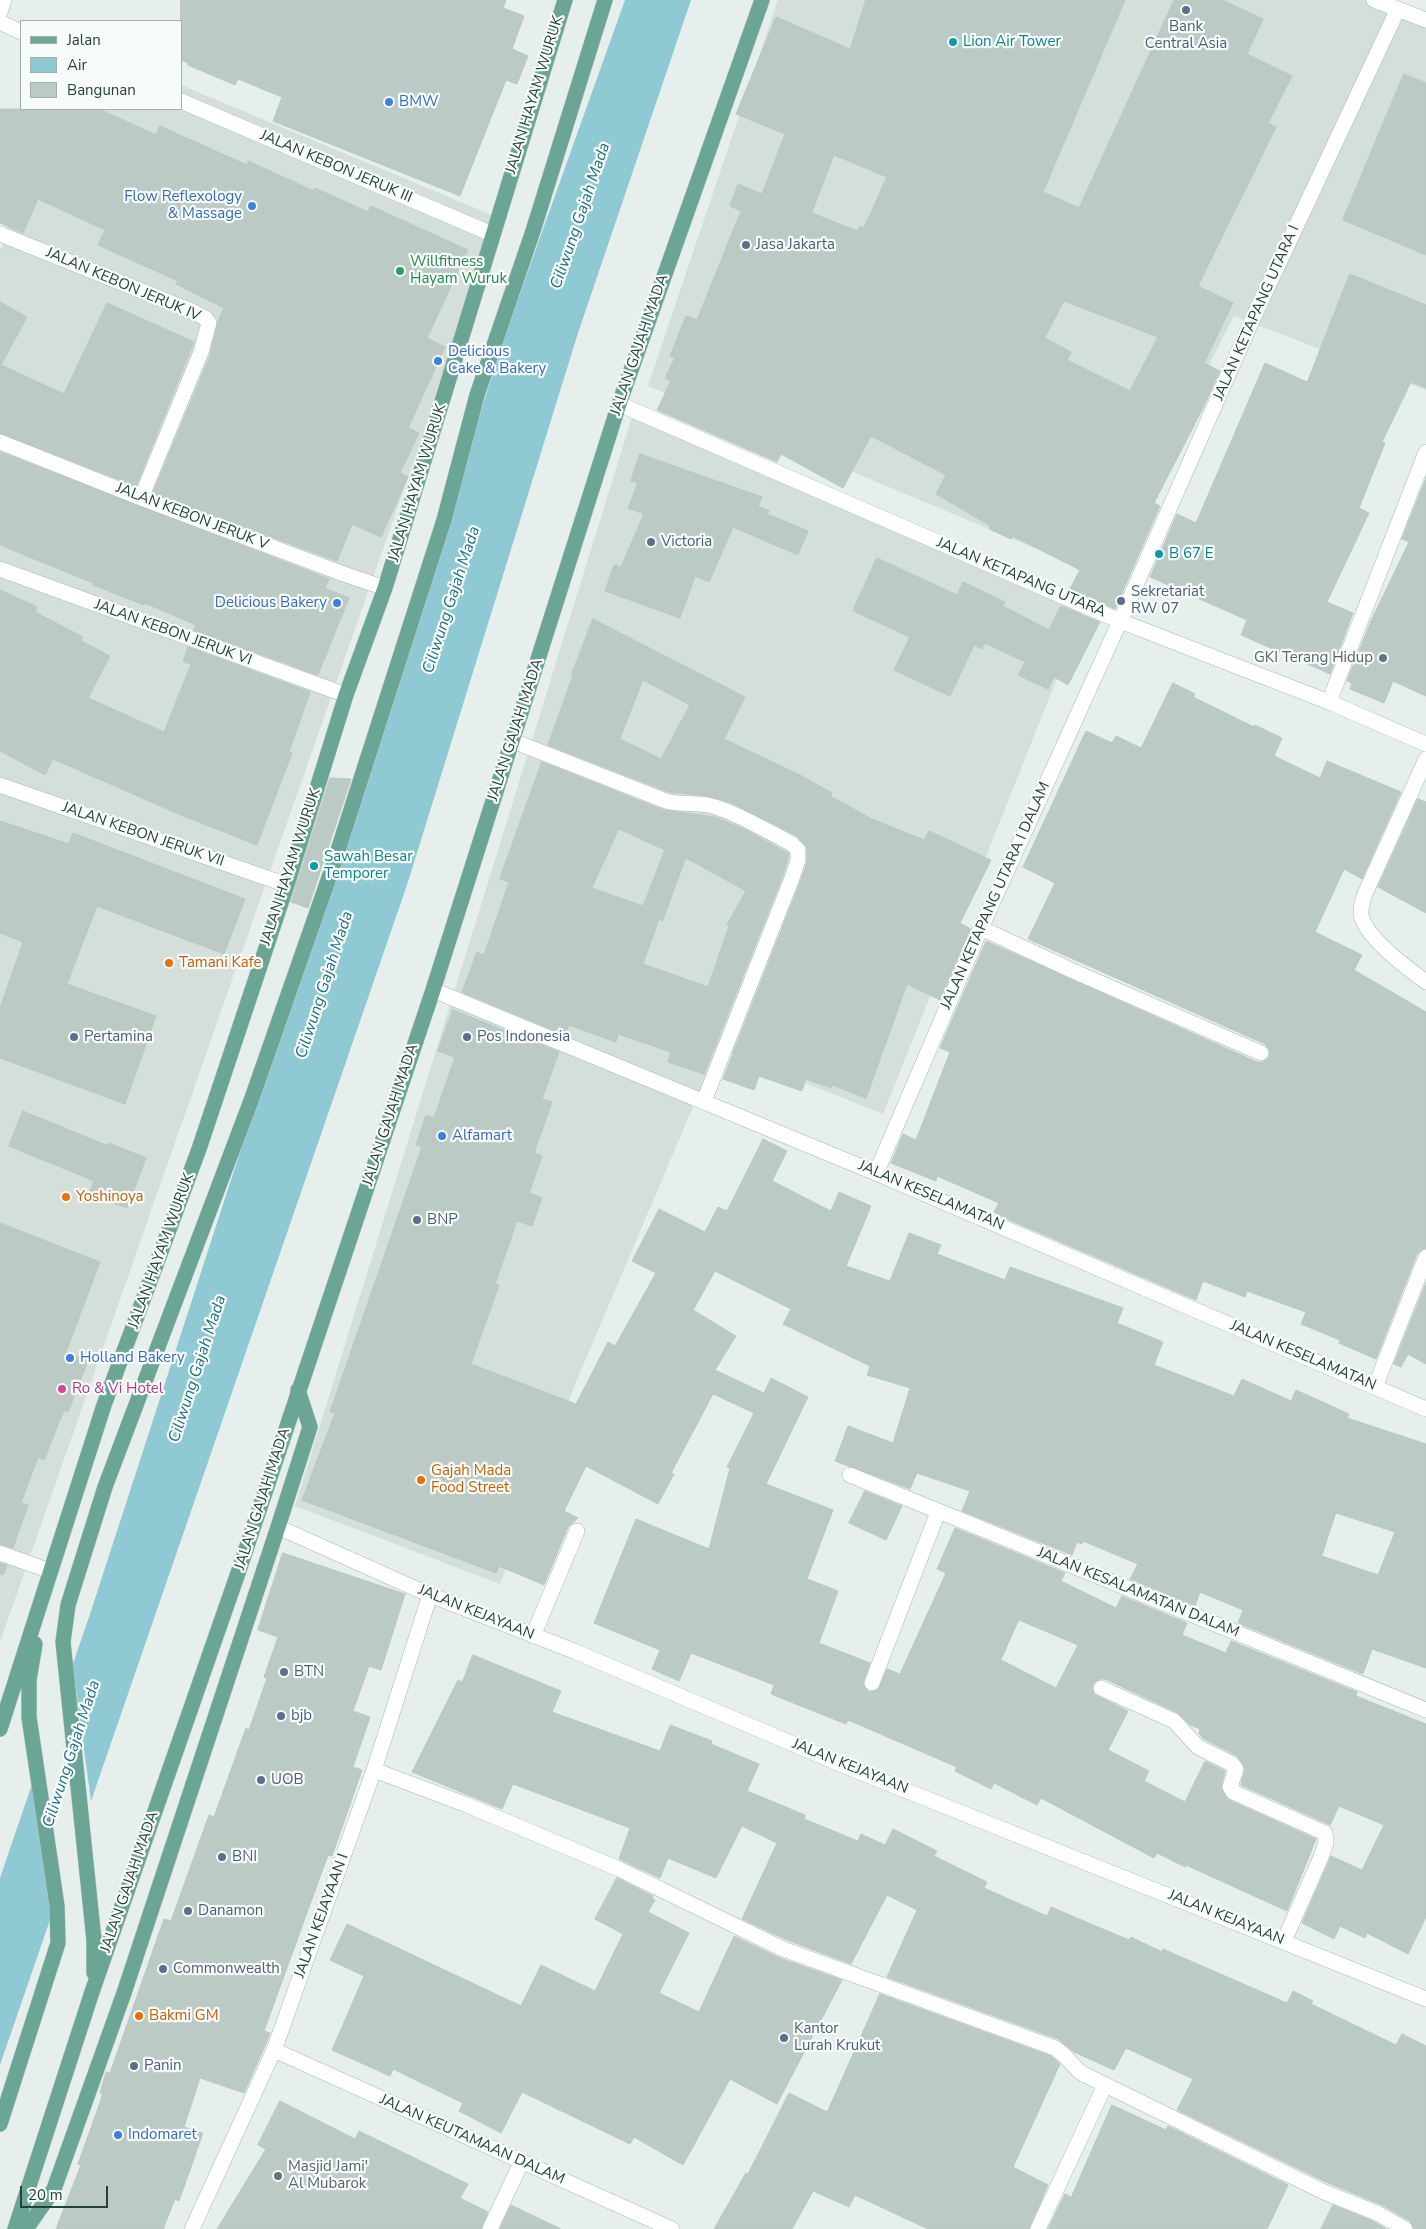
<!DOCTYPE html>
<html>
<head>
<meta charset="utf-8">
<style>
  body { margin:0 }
  #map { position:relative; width:1426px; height:2229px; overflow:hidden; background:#e6efeb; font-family:"Nunito Sans",sans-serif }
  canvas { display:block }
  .legend { position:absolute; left:20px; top:20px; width:162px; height:90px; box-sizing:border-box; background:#f7fbf9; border:1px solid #a3b1ad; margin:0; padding:6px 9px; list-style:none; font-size:15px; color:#24423a }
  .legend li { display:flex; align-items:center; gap:10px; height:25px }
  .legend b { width:25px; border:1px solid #a3b1ad }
  .scale { position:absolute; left:20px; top:2186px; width:88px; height:22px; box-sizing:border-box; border:2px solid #24423a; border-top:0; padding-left:6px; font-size:15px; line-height:18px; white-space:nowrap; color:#24423a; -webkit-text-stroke:4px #f7fbf9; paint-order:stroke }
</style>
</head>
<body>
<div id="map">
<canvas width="1426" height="2229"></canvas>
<ul class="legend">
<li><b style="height:6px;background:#6aa596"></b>Jalan</li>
<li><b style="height:14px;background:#8ec9d4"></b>Air</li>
<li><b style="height:14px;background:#bbcac4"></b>Bangunan</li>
</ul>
<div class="scale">20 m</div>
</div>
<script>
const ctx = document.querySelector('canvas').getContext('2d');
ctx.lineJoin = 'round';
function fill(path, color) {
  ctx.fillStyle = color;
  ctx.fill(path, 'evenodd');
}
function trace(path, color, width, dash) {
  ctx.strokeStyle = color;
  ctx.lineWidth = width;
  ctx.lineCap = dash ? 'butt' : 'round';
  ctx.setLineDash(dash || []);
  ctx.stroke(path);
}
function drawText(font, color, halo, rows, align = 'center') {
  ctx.font = font + ' "Nunito Sans",sans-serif';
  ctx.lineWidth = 4.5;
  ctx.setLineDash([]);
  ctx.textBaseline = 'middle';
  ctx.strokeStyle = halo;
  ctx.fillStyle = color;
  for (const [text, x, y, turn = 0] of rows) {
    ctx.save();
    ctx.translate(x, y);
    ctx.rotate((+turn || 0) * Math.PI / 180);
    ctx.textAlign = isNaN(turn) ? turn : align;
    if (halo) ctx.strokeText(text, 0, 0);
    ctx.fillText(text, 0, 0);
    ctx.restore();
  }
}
fill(new Path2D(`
  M 778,0 L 1387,0 L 1426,16 L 1426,390 L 1234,316 L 1101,576 L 648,386 Z
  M 181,85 L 499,218 L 0,1642 L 0,251 L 54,109 L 181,109 Z
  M 632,417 L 1086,606 L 883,1114 L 718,1048 L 576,1382 L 500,1584 L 295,1506 Z`), '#d4dfda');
fill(new Path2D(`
  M 625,0 L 691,0 L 578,333 L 408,882 L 0,2065 L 0,1878 L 91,1611 L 508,327 Z`), '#8ec9d4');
fill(new Path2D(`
  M 72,1661 L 92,1808 L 57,1906 L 33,1774 Z`), '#e6efeb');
const building = new Path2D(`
  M 181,0 L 506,0 L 503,8 L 524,16 L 512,49 L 528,56 L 517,84 L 506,80 L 460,196 L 273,121 L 282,97 L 238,79 L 235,85 L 188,65 L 188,63 L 181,60 Z
  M 866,0 L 1125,0 L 1043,192 L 1079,208 L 1174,0 L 1222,0 L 1263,19 L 1247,54 L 1292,76 L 1268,123 L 1276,127 L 1198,286 L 1233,303 L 1204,363 L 1220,371 L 1203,408 L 1154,503 L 1160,506 L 1115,609 L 1070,589 L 1080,570 L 1013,536 L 1011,539 L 989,529 L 991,526 L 936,494 L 946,475 L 871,436 L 843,488 L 781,454 L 777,462 L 657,410 L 671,381 L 665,378 L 675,358 L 670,356 L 686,316 L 697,320 L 741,211 L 730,206 L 738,184 L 762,194 L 785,134 L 736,114 L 776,17 L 850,49 ZM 834,155 L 887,177 L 864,228 L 860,226 L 857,231 L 812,213 ZM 1064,301 L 1158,337 L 1130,391 L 1067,360 L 1071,352 L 1045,338 Z
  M 1404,74 L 1426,83 L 1426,255 L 1343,220 Z
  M 0,109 L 99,109 L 156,135 L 160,126 L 247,165 L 248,161 L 314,191 L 315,188 L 368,212 L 371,206 L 468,250 L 427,338 L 445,347 L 408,428 L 419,433 L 400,473 L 408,477 L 381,537 L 352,524 L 337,561 L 153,493 L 210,356 L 218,321 L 224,308 L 176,284 L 178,281 L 98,245 L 105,230 L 38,199 L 23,233 L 0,223 Z
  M 1350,274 L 1426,305 L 1426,388 L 1411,382 L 1382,442 L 1385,443 L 1359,508 L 1369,513 L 1327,602 L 1353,613 L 1330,674 L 1241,635 L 1247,620 L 1150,577 L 1177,514 L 1196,523 L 1265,363 L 1307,382 Z
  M 0,302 L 27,317 L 1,365 L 64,394 L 107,303 L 194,342 L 136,486 L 0,433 Z
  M 0,452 L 329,579 L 325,588 L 349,598 L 318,675 L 194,630 L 196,625 L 145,603 L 144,605 L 93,585 L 93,583 L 0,545 Z
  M 640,454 L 762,497 L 758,506 L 769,511 L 767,514 L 808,531 L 798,555 L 733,527 L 709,582 L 695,576 L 680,618 L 605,591 L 614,565 L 621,567 L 644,514 L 628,508 L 638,483 L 631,481 Z
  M 1426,478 L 1426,696 L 1393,681 L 1384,703 L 1350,689 L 1352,683 L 1347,681 L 1371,621 L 1409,542 L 1402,539 Z
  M 877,558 L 957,595 L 963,582 L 1005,602 L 1003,606 L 1049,630 L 1061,606 L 1100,622 L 1068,685 L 1054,677 L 1048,689 L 1018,675 L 1025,662 L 985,643 L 982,649 L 974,645 L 950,696 L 894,670 L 910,637 L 853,611 Z
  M 0,590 L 37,607 L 35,612 L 83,637 L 81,641 L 110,656 L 88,698 L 164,732 L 191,664 L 183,662 L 188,647 L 310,692 L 289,752 L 292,753 L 257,845 L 181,815 L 53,759 L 45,775 L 0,751 Z
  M 593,619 L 745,697 L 724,739 L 800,775 L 832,793 L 830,796 L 872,819 L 924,840 L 929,831 L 991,860 L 960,923 L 971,929 L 940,1000 L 907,984 L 866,1098 L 832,1085 L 831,1088 L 806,1079 L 802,1091 L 759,1076 L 754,1090 L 723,1079 L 801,881 L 807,863 L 807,847 L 797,836 L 732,803 L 709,796 L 669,792 L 548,745 L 573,675 L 572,674 ZM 643,680 L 690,705 L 661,759 L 620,739 Z
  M 1173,683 L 1195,694 L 1193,697 L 1254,727 L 1255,725 L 1282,738 L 1274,756 L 1320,778 L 1327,761 L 1401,792 L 1362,879 L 1344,869 L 1315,932 L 1362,955 L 1354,970 L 1426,1012 L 1426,1248 L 1417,1254 L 1376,1359 L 1339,1343 L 1340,1340 L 1301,1324 L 1306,1312 L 1247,1291 L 1245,1297 L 1203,1281 L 1196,1300 L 1005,1218 L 994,1212 L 999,1203 L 937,1176 L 936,1181 L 891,1163 L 903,1134 L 916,1140 L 950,1052 L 940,1048 L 986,941 L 1257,1062 L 1263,1062 L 1269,1057 L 1270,1051 L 1265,1044 L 1028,939 L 1055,883 L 1023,867 L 1086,731 L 1112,743 L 1116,736 L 1141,748 Z
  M 542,762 L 663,810 L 715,817 L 746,830 L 789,854 L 783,875 L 704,1074 L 668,1062 L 671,1052 L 618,1034 L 616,1042 L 569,1025 L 565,1035 L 462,992 L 477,952 L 484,955 L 509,882 L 500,879 ZM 619,829 L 665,850 L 643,906 L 592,888 ZM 686,858 L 746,891 L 727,925 L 729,926 L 708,987 L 643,964 L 659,919 L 662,921 Z
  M 330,778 L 351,779 L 308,908 L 291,902 Z
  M 1418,799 L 1426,802 L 1426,913 L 1378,887 Z
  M 0,821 L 69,844 L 73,833 L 245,899 L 224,954 L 97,906 L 67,984 L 156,1016 L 125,1104 L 0,1058 L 0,1008 L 23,942 L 0,933 Z
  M 453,1010 L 559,1052 L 542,1099 L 552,1102 L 534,1153 L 542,1156 L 529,1193 L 542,1198 L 532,1226 L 517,1221 L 495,1284 L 499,1285 L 471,1364 L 576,1404 L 608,1342 L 615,1346 L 656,1273 L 632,1261 L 659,1209 L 705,1232 L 718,1207 L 727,1211 L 763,1139 L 787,1151 L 772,1181 L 831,1211 L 839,1192 L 871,1206 L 846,1266 L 890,1281 L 909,1233 L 941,1245 L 937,1254 L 1005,1280 L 1010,1267 L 1123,1308 L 1117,1323 L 1163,1342 L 1154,1365 L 1234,1396 L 1242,1379 L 1291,1401 L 1296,1390 L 1349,1414 L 1347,1418 L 1426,1444 L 1426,1668 L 1372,1649 L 1363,1674 L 1238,1623 L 1243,1610 L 1200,1592 L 1195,1606 L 1130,1579 L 1138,1564 L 1083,1541 L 1082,1544 L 1077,1542 L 1072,1555 L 962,1511 L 970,1491 L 917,1473 L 910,1489 L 835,1461 L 848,1426 L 893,1443 L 910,1388 L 867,1375 L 870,1366 L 783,1324 L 791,1309 L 715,1271 L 693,1310 L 736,1336 L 715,1370 L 764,1393 L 771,1378 L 808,1397 L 766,1484 L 833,1510 L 807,1579 L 838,1591 L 819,1643 L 870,1663 L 863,1684 L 868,1692 L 878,1690 L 887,1669 L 900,1674 L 946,1573 L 937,1569 L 955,1528 L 1065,1573 L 1061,1581 L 1116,1608 L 1122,1596 L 1187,1623 L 1182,1635 L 1226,1653 L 1231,1641 L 1357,1692 L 1356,1696 L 1426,1724 L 1426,1917 L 1408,1954 L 1367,1933 L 1365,1938 L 1340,1926 L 1334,1939 L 1302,1923 L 1331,1856 L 1362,1870 L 1384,1825 L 1339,1806 L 1330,1825 L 1241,1785 L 1245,1768 L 1237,1756 L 1204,1739 L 1199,1734 L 1200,1729 L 1190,1725 L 1178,1713 L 1105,1679 L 1100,1679 L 1093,1684 L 1094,1694 L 1128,1711 L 1108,1750 L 1149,1771 L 1144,1781 L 1185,1802 L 1205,1761 L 1225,1771 L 1221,1788 L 1229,1800 L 1316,1839 L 1287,1911 L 1186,1865 L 1185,1867 L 1157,1853 L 1154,1858 L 1041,1798 L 1037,1805 L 994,1783 L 991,1789 L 955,1771 L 957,1767 L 848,1720 L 846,1724 L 771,1694 L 774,1685 L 691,1653 L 679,1681 L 652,1669 L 660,1650 L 594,1623 L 636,1519 L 709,1549 L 730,1468 L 727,1467 L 754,1413 L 713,1394 L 671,1473 L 674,1474 L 658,1504 L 586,1466 L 564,1511 L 578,1518 L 568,1527 L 544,1585 L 499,1566 L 496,1573 L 302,1500 L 335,1413 L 330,1412 L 422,1147 L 416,1145 L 426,1115 L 434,1118 L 455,1057 L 438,1051 ZM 1336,1513 L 1395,1532 L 1378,1575 L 1322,1556 ZM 1019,1620 L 1078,1645 L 1056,1688 L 1001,1660 Z
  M 23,1111 L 108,1146 L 109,1143 L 146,1158 L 127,1208 L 89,1194 L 94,1181 L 9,1146 Z
  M 0,1223 L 100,1262 L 66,1352 L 88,1361 L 68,1412 L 64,1410 L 44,1460 L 38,1457 L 21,1503 L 28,1505 L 13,1548 L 0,1544 Z
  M 1426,1283 L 1426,1364 L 1408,1354 L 1401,1367 L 1394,1364 Z
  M 865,1491 L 902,1506 L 886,1540 L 849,1523 Z
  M 283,1553 L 405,1594 L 381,1670 L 369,1666 L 353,1711 L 370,1717 L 353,1767 L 362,1770 L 332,1856 L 328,1855 L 264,2031 L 270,2033 L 265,2046 L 244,2093 L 200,2078 L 184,2127 L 203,2133 L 179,2201 L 175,2199 L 163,2229 L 56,2229 L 81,2165 L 78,2164 L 103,2094 L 100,2093 L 106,2072 L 110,2073 L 164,1919 L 171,1921 L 209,1815 L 214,1817 L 246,1728 L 249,1730 L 267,1678 L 264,1677 L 278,1637 L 258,1630 Z
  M 0,1563 L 7,1565 L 3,1575 L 0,1574 Z
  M 473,1655 L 561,1691 L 552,1712 L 660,1751 L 670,1725 L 712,1741 L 711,1744 L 759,1764 L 747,1791 L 805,1815 L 804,1819 L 858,1841 L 861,1834 L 885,1845 L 893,1829 L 937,1851 L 934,1856 L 987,1882 L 984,1888 L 1047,1916 L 1051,1907 L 1129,1940 L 1131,1937 L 1162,1952 L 1163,1949 L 1287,2003 L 1293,1991 L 1313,2001 L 1311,2004 L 1396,2045 L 1402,2034 L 1426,2046 L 1426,2229 L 1414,2229 L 1410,2221 L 1382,2205 L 1328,2183 L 1177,2110 L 1193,2079 L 1126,2048 L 1114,2070 L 1074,2052 L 1058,2039 L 887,1977 L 917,1910 L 887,1895 L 851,1964 L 787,1940 L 742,1919 L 777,1843 L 742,1826 L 716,1878 L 668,1858 L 660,1878 L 619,1859 L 630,1828 L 513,1784 L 502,1809 L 412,1772 L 458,1680 L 462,1682 Z
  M 617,1878 L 653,1896 L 652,1899 L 655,1900 L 648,1912 L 689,1933 L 659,1993 L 699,2012 L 734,1936 L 780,1958 L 842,1980 L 777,2104 L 730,2079 L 683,2165 L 634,2137 L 630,2144 L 522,2092 L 501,2133 L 459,2111 L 463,2103 L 393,2069 L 390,2076 L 332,2050 L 364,1976 L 330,1960 L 347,1924 L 521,2006 L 541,1965 L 595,1991 L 623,1934 L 595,1919 Z
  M 880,1994 L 1051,2056 L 1060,2064 L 1013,2167 L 1048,2185 L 1029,2229 L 928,2229 L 855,2195 L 849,2207 L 813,2191 L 792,2229 L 714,2229 L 746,2173 L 748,2174 L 789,2093 L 827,2112 Z
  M 280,2101 L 355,2139 L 359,2131 L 468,2184 L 460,2198 L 488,2212 L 481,2229 L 217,2229 L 266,2149 L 258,2145 Z
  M 1112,2105 L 1166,2130 L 1168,2126 L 1288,2185 L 1267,2229 L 1048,2229 L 1065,2194 L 1071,2197 Z
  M 511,2205 L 561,2229 L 500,2229 Z
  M 1333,2205 L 1373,2221 L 1386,2229 L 1321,2229 Z`);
fill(building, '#bbcac4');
trace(building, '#b8c9c2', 1);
const street = new Path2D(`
  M 0,12 L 4,0
  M 0,22 L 21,32
  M 181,101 L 492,234
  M 0,234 L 194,312 L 205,318 L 209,323 L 201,352 L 141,498
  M 0,442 L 141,498 L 341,573 L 385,588
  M 0,569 L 346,695
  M 1329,702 L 1426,452
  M 513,741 L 666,801 C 680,805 693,802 708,805 C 734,811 767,831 792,844 L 798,850 L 798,860 L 792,878 L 704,1101
  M 1426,759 L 1364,896 C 1363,902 1360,909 1361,915 C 1366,938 1408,969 1426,982
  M 0,785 L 287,885
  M 981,928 L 1073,971 L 1261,1053
  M 433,990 L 876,1173 L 1426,1409
  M 876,1173 L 981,928 L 1120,621 L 1254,316 L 1398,9
  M 1375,1387 L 1426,1257
  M 850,1475 L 1426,1710
  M 278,1527 L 430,1595 L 574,1651 L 845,1766 L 1426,1999
  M 0,1553 L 50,1571
  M 533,1636 L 577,1531
  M 872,1683 L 938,1512
  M 1101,1688 L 1174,1721 L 1198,1747 L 1232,1764 L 1236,1769 L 1230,1787 L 1233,1792 L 1325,1833 L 1326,1843 L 1321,1857 L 1284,1941
  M 374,1770 L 467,1805 L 619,1869 L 783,1949 L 1055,2048 C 1067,2056 1072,2066 1083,2074 L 1324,2192 L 1377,2213 L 1405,2229
  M 274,2050 L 672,2229
  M 192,2229 L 274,2050 L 374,1770 L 430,1595
  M 490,2229 L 521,2163
  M 1038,2229 L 1105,2085`);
const secondary = new Path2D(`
  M 1374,0 L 1426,20
  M 619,404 L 1120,621 L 1329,702 L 1426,744`);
const primary = new Path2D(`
  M 0,1729 L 104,1405 L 199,1149 L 287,885 L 346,695 L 385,588 L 565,0
  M 94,1973 L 94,1940 L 63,1642 L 68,1605 L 105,1487 L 252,1098 L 332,869 L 444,520 L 477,395 L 533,231 L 605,0
  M 0,2124 L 58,1943 L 57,1906 L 29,1717 L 29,1680 L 35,1644
  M 15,2229 L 92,1992 L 238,1573 L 433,990 L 619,404 L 762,0
  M 26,2229 L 54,2189 L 124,1993 L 278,1527 L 310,1427 L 298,1390`);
trace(street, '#a8b8b2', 16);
trace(secondary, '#a4bbb3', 16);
trace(primary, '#c2cac8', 16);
trace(street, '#fff', 15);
trace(secondary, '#fff', 15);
trace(primary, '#6aa596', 15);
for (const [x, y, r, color] of [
  [1186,10,5,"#5c6f8a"],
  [953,42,5,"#0f9aa8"],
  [389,102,5,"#3f7fe0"],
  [252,206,5,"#3f7fe0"],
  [746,245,5,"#5c6f8a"],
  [400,271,5,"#2e9e5b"],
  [438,361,5,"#3f7fe0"],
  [651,542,5,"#5c6f8a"],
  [1159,554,5,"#0f9aa8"],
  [1121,601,5,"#5c6f8a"],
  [337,603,5,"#3f7fe0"],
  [1383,658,5,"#6b7280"],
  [314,866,5,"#0f9aa8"],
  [169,963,5,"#e8710a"],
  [74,1037,5,"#5c6f8a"],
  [467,1037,5,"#5c6f8a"],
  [442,1136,5,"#3f7fe0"],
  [66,1197,5,"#e8710a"],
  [417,1220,5,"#5c6f8a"],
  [70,1358,5,"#3f7fe0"],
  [62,1389,5,"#d1479c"],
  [421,1480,5,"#e8710a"],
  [284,1672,5,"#5c6f8a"],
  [281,1716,5,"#5c6f8a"],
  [261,1780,5,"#5c6f8a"],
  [222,1857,5,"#5c6f8a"],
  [188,1911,5,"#5c6f8a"],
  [163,1969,5,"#5c6f8a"],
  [139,2016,5,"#e8710a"],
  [784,2038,5,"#5c6f8a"],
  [134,2066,5,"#5c6f8a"],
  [118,2135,5,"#3f7fe0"],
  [278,2176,5,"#6b7280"]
]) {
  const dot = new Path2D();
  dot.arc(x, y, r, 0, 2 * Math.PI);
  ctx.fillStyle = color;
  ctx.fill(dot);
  trace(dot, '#f7fbf9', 2);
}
drawText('15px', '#4e5e75', '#f7fbf9', [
  ["Bank",1186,27,"center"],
  ["Central Asia",1186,44,"center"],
  ["Jasa Jakarta",756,245],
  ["Victoria",661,542],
  ["Sekretariat",1131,592],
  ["RW 07",1131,609],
  ["Pertamina",84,1037],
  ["Pos Indonesia",477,1037],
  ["BNP",427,1220],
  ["BTN",294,1672],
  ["bjb",291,1716],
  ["UOB",271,1780],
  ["BNI",232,1857],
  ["Danamon",198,1911],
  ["Commonwealth",173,1969],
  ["Kantor",794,2029],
  ["Lurah Krukut",794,2046],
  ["Panin",144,2066]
], 'left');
drawText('15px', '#0d838f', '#f7fbf9', [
  ["Lion Air Tower",963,42],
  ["B 67 E",1169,554],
  ["Sawah Besar",324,857],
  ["Temporer",324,874]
], 'left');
drawText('15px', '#24423a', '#f7fbf9', [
  ["JALAN HAYAM WURUK",535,95,-73],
  ["JALAN KEBON JERUK III",336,167,23],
  ["JALAN KEBON JERUK IV",123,285,23],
  ["JALAN KETAPANG UTARA I",1257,313,-66],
  ["JALAN GAJAH MADA",640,345,-71],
  ["JALAN HAYAM WURUK",418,483,-73],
  ["JALAN KEBON JERUK V",192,517,21],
  ["JALAN KETAPANG UTARA",1021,578,23],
  ["JALAN KEBON JERUK VI",173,633,20],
  ["JALAN GAJAH MADA",516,730,-72],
  ["JALAN KEBON JERUK VII",143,835,19],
  ["JALAN HAYAM WURUK",291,867,-72],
  ["JALAN KETAPANG UTARA I DALAM",996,896,-66],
  ["JALAN GAJAH MADA",391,1115,-72],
  ["JALAN KESELAMATAN",931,1196,23],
  ["JALAN HAYAM WURUK",162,1251,-70],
  ["JALAN KESELAMATAN",1303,1356,23],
  ["JALAN GAJAH MADA",263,1499,-72],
  ["JALAN KESALAMATAN DALAM",1138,1593,22],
  ["JALAN KEJAYAAN",476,1613,22],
  ["JALAN KEJAYAAN",850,1767,22],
  ["JALAN GAJAH MADA",130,1882,-71],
  ["JALAN KEJAYAAN I",322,1916,-70],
  ["JALAN KEJAYAAN",1226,1918,22],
  ["JALAN KEUTAMAAN DALAM",472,2140,24]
]);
drawText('15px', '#366cbe', '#f7fbf9', [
  ["BMW",399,102],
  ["Flow Reflexology",242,197,"right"],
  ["& Massage",242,214,"right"],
  ["Delicious",448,352],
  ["Cake & Bakery",448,369],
  ["Delicious Bakery",327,603,"right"],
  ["Alfamart",452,1136],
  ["Holland Bakery",80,1358],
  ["Indomaret",128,2135]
], 'left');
drawText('15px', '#27864d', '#f7fbf9', [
  ["Willfitness",410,262],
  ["Hayam Wuruk",410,279]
], 'left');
drawText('15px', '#5b616d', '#f7fbf9', [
  ["GKI Terang Hidup",1373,658],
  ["Masjid Jami'",288,2167,"left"],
  ["Al Mubarok",288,2184,"left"]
], 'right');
drawText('15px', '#c56008', '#f7fbf9', [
  ["Tamani Kafe",179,963],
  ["Yoshinoya",76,1197],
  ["Gajah Mada",431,1471],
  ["Food Street",431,1488],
  ["Bakmi GM",149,2016]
], 'left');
drawText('15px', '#b23c85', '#f7fbf9', [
  ["Ro & Vi Hotel",72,1389]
], 'left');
drawText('italic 16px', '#1c6f80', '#f7fbf9', [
  ["Ciliwung Gajah Mada",581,216,-71],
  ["Ciliwung Gajah Mada",452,600,-72],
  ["Ciliwung Gajah Mada",325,985,-72],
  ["Ciliwung Gajah Mada",198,1369,-72],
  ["Ciliwung Gajah Mada",72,1754,-72]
]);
</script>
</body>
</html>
